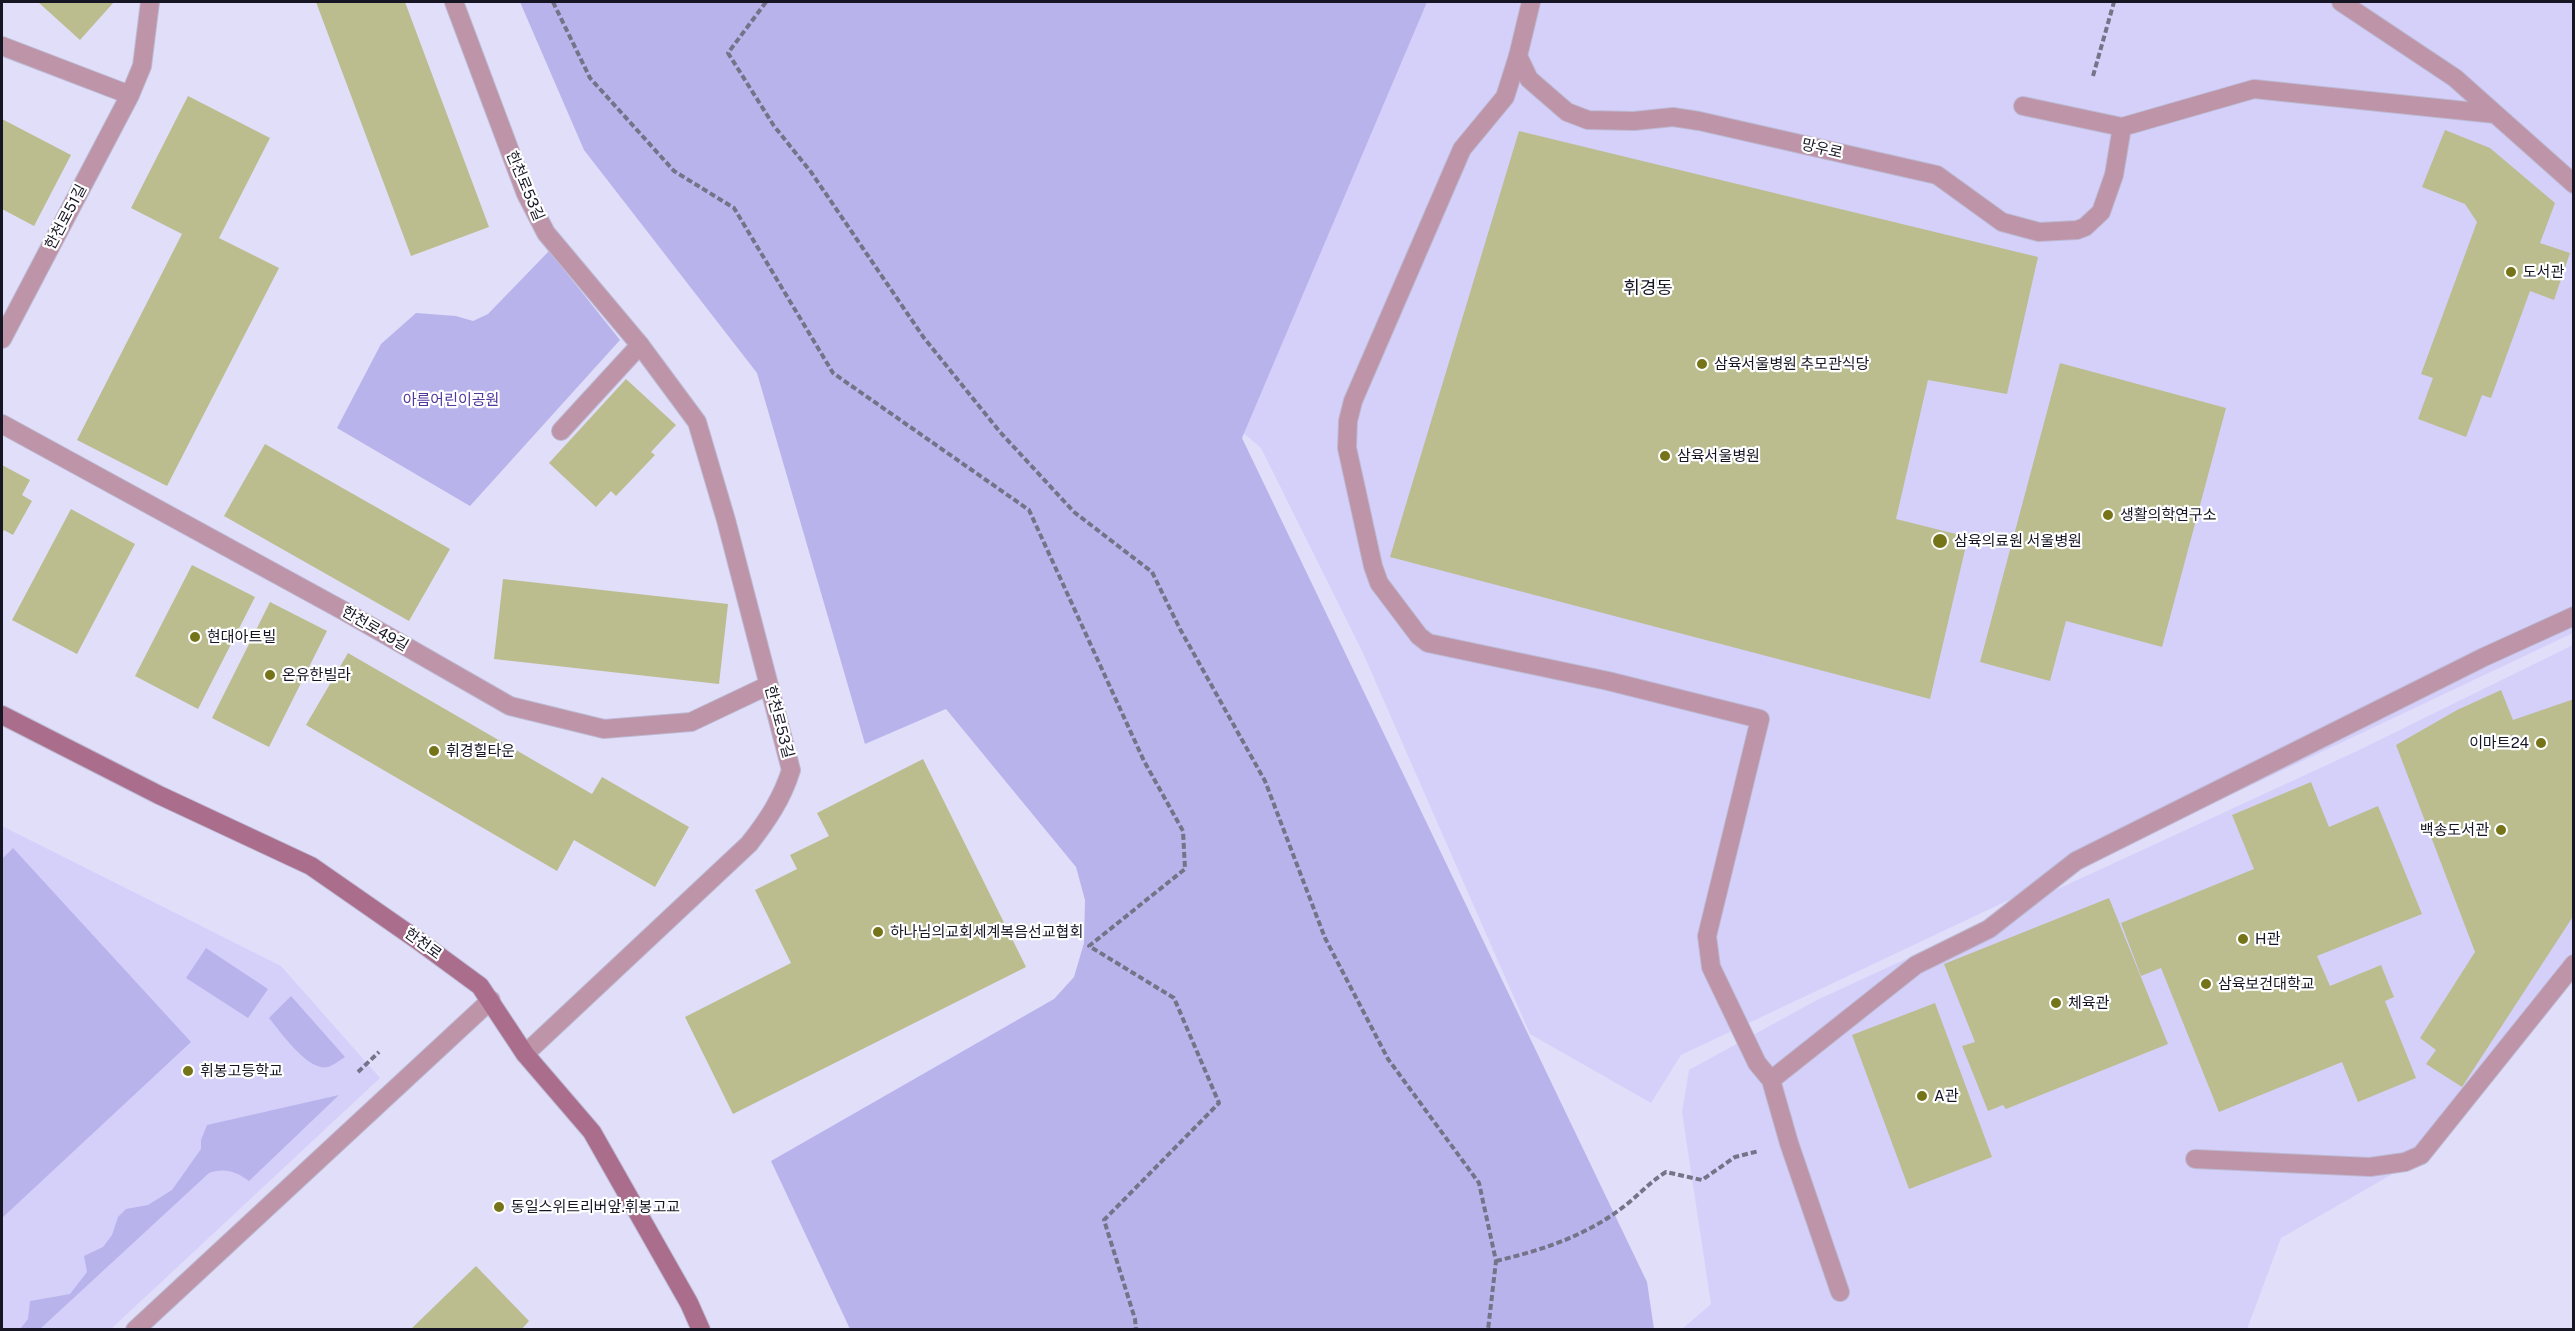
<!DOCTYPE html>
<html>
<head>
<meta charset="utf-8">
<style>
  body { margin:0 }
  #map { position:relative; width:2575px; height:1331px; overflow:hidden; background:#e0def9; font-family:"Public Sans",sans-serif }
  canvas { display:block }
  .frame { position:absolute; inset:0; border:3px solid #161524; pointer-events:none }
</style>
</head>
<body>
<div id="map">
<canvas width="2575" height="1331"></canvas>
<div class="frame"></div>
</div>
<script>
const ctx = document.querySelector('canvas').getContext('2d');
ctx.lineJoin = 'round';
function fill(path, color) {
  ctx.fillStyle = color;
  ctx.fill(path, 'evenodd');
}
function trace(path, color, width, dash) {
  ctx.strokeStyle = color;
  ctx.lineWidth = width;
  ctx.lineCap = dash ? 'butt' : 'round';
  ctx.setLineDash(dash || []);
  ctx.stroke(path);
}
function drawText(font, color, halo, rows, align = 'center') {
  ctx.font = font + ' "Public Sans","Noto Sans KR",sans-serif';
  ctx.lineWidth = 4.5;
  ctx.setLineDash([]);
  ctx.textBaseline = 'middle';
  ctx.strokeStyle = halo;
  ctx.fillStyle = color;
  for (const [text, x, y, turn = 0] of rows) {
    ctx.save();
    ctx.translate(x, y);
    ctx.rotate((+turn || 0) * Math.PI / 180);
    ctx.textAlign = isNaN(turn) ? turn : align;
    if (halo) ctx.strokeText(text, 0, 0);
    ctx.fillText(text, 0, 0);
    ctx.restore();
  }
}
fill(new Path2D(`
  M 956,2 L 2573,2 L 2573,633 L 1681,1055 L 1651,1103 L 1530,1034 L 1363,653 L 1261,448 L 921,158 Z
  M 2573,645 L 2573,968 L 2410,1164 L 2281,1238 L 2247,1329 L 1681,1330 L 1711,1304 L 1682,1112 L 1689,1070 L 1817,1000 L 2355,752 Z
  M 2,826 L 281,966 L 380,1078 L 111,1329 L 2,1329 Z`), '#d4d0fa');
fill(new Path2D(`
  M 520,2 L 1427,2 L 1242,438 L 1647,1282 L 1654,1329 L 850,1329 L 771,1161 L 1054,999 L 1074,977 L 1084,943 L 1085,900 L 1076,867 L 946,709 L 865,744 L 757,373 L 584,150 Z
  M 549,251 L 620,340 L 470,506 L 337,428 L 381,344 L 416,313 L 456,316 L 473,321 L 488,314 Z
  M 13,848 L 191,1042 L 2,1218 L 2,859 Z
  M 206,948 L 268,989 L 248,1018 L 186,978 Z
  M 291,996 L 345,1057 C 340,1060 334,1065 328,1067 C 308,1072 280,1031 269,1018 Z
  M 339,1095 L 249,1181 C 235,1171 225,1168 209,1173 L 40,1329 L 20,1329 L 28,1319 L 30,1301 L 70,1294 L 87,1272 L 84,1256 L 103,1247 L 112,1235 L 118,1217 L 126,1209 L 148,1205 L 172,1190 L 201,1149 L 201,1140 L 207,1125 Z`), '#b9b3ec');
fill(new Path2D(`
  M 38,2 L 114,2 L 80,40 Z
  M 316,2 L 405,2 L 489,227 L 411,256 Z
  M 188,96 L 270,138 L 219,238 L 279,268 L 167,486 L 77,440 L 182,234 L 131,208 Z
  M 2,119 L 71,155 L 34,226 L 2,209 Z
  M 2445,130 L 2490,148 L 2555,203 L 2540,243 L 2570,253 L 2554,300 L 2530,291 L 2491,398 L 2482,395 L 2466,437 L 2418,419 L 2433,378 L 2421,374 L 2477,222 L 2465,204 L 2422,187 Z
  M 1519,131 L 2038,257 L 2007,394 L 1928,380 L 1896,519 L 1968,537 L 1930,699 L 1390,557 Z
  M 2060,363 L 2226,408 L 2162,647 L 2066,621 L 2050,681 L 1980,662 Z
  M 626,379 L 676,425 L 651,452 L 655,455 L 616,496 L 611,491 L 596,507 L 549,463 Z
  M 265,444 L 450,549 L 409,621 L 224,516 Z
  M 2,465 L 30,480 L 22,495 L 32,501 L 13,535 L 4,530 L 2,534 Z
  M 71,509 L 135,544 L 77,654 L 12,620 Z
  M 192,565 L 255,597 L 198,709 L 135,676 Z
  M 503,579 L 728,604 L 719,684 L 494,659 Z
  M 270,602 L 327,631 L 269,747 L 212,718 Z
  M 348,653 L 592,794 L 602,777 L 689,827 L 655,887 L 574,840 L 557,871 L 306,725 Z
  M 2501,690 L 2513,720 L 2574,699 L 2574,915 L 2462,1087 L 2426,1064 L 2436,1050 L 2420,1038 L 2475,952 L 2396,745 L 2457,710 Z
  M 923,759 L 1026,967 L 733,1114 L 685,1017 L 791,963 L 755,890 L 797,869 L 790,855 L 829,836 L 817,813 Z
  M 2311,782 L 2329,827 L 2378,806 L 2422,914 L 2317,956 L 2330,986 L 2381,965 L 2394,997 L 2385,1001 L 2416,1078 L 2358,1102 L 2342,1062 L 2219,1112 L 2161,968 L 2141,976 L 2121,923 L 2254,869 L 2232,815 Z
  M 2109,898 L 2168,1044 L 2006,1109 L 2003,1105 L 1988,1111 L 1962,1046 L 1975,1042 L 1944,964 Z
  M 1935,1003 L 1992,1157 L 1909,1189 L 1852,1035 Z
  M 476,1266 L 529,1321 L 521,1330 L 410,1330 Z`), '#bbbd8f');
const service = new Path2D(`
  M 2341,2 L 2455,78 L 2574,184
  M 1518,56 L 1505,97 L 1462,149 L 1353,401 L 1348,421 L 1347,448 L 1373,566 L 1379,583 L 1419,636 L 1428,643 L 1608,681 L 1760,719 L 1707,936 L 1711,967 L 1757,1063 L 1771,1080
  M 2023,106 L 2122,127 L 2254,89 L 2495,114
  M 561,431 L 640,345
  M 2195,1159 L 2370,1167 L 2405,1162 L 2421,1155 L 2574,964
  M 1840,1292 L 1789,1143 L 1771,1080 L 1916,965 L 1989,929 L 2076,861 L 2484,657 L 2574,616
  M 135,1330 L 491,1000`);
const minor = new Path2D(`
  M 454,2 L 526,194 L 546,233 L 640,345 L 697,422 L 726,520 L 791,770 C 782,799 767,821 749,844 L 525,1054
  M 1531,2 L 1518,56 L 1529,79 L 1567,112 L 1588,120 L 1634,121 L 1673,117 L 1699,121 L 1937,175 L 2002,222 L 2039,232 L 2077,230 L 2085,227 L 2101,212 L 2114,175 L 2122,127
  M 2,46 L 130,95
  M 2,339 L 130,95 L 142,66 L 150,2
  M 2,424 L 344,611 L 510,706 L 604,729 L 691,722 L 769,685`);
const secondary = new Path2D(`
  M 2,715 L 159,795 L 311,866 L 416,939 L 480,986 L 525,1054 L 592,1132 L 689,1303 L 701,1330`);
trace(service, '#bcbad3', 20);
trace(minor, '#bcbad3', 20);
trace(secondary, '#bcbad3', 20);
trace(new Path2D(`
  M 553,2 L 590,78 L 674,171 L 734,208 L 833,373 L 1029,510 L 1144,761 L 1183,831 L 1185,869 L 1089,946 L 1174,998 L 1219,1103 L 1104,1220 L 1135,1319 L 1136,1330
  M 766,2 L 728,53 L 774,126 L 811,172 L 924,338 L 1000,432 L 1074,512 L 1152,572 L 1180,629 L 1265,781 L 1325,938 L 1388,1059 L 1479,1183 L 1496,1261 L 1488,1330
  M 2093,76 L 2114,2
  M 358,1072 L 379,1052
  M 1496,1261 C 1543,1250 1589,1235 1627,1204 C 1641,1193 1651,1181 1666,1172 L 1702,1180 L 1735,1157 L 1759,1151`), '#757388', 4, [6, 3]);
trace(service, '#be94a8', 18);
trace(minor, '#be94a8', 18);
trace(secondary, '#aa6d8b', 18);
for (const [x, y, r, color] of [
  [2511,272,6,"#757419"],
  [1702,364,6,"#757419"],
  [1665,456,6,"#757419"],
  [2108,515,6,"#757419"],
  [1940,541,8,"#757419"],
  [195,637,6,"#757419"],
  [270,675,6,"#757419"],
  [2541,743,6,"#757419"],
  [434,751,6,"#757419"],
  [2501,830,6,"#757419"],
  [878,932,6,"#757419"],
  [2243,939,6,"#757419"],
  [2206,984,6,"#757419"],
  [2056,1003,6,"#757419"],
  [188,1071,6,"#757419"],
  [1922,1096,6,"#757419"],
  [499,1207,6,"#757419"]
]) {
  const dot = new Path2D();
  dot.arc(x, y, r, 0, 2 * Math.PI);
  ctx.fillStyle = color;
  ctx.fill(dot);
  trace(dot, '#fff', 2);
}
drawText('15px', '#161524', '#fff', [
  ["망우로",1822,149,13],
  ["한천로53길",525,186,67],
  ["한천로51길",66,217,-62],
  ["한천로49길",375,629,30],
  ["한천로53길",779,722,75],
  ["한천로",423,944,36]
]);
drawText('15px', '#161524', '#fff', [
  ["도서관",2523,272],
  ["삼육서울병원 추모관식당",1714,364],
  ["삼육서울병원",1677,456],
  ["생활의학연구소",2120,515],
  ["삼육의료원 서울병원",1954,541],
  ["현대아트빌",207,637],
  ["온유한빌라",282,675],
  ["이마트24",2529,743,"right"],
  ["휘경힐타운",446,751],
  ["백송도서관",2489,830,"right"],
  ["하나님의교회세계복음선교협회",890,932],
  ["H관",2255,939],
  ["삼육보건대학교",2218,984],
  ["체육관",2068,1003],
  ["휘봉고등학교",200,1071],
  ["A관",1934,1096],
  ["동일스위트리버앞.휘봉고교",511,1207]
], 'left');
drawText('15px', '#50379d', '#fff', [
  ["아름어린이공원",451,400]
]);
drawText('18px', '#161524', '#fff', [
  ["휘경동",1648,288]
]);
</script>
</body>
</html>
